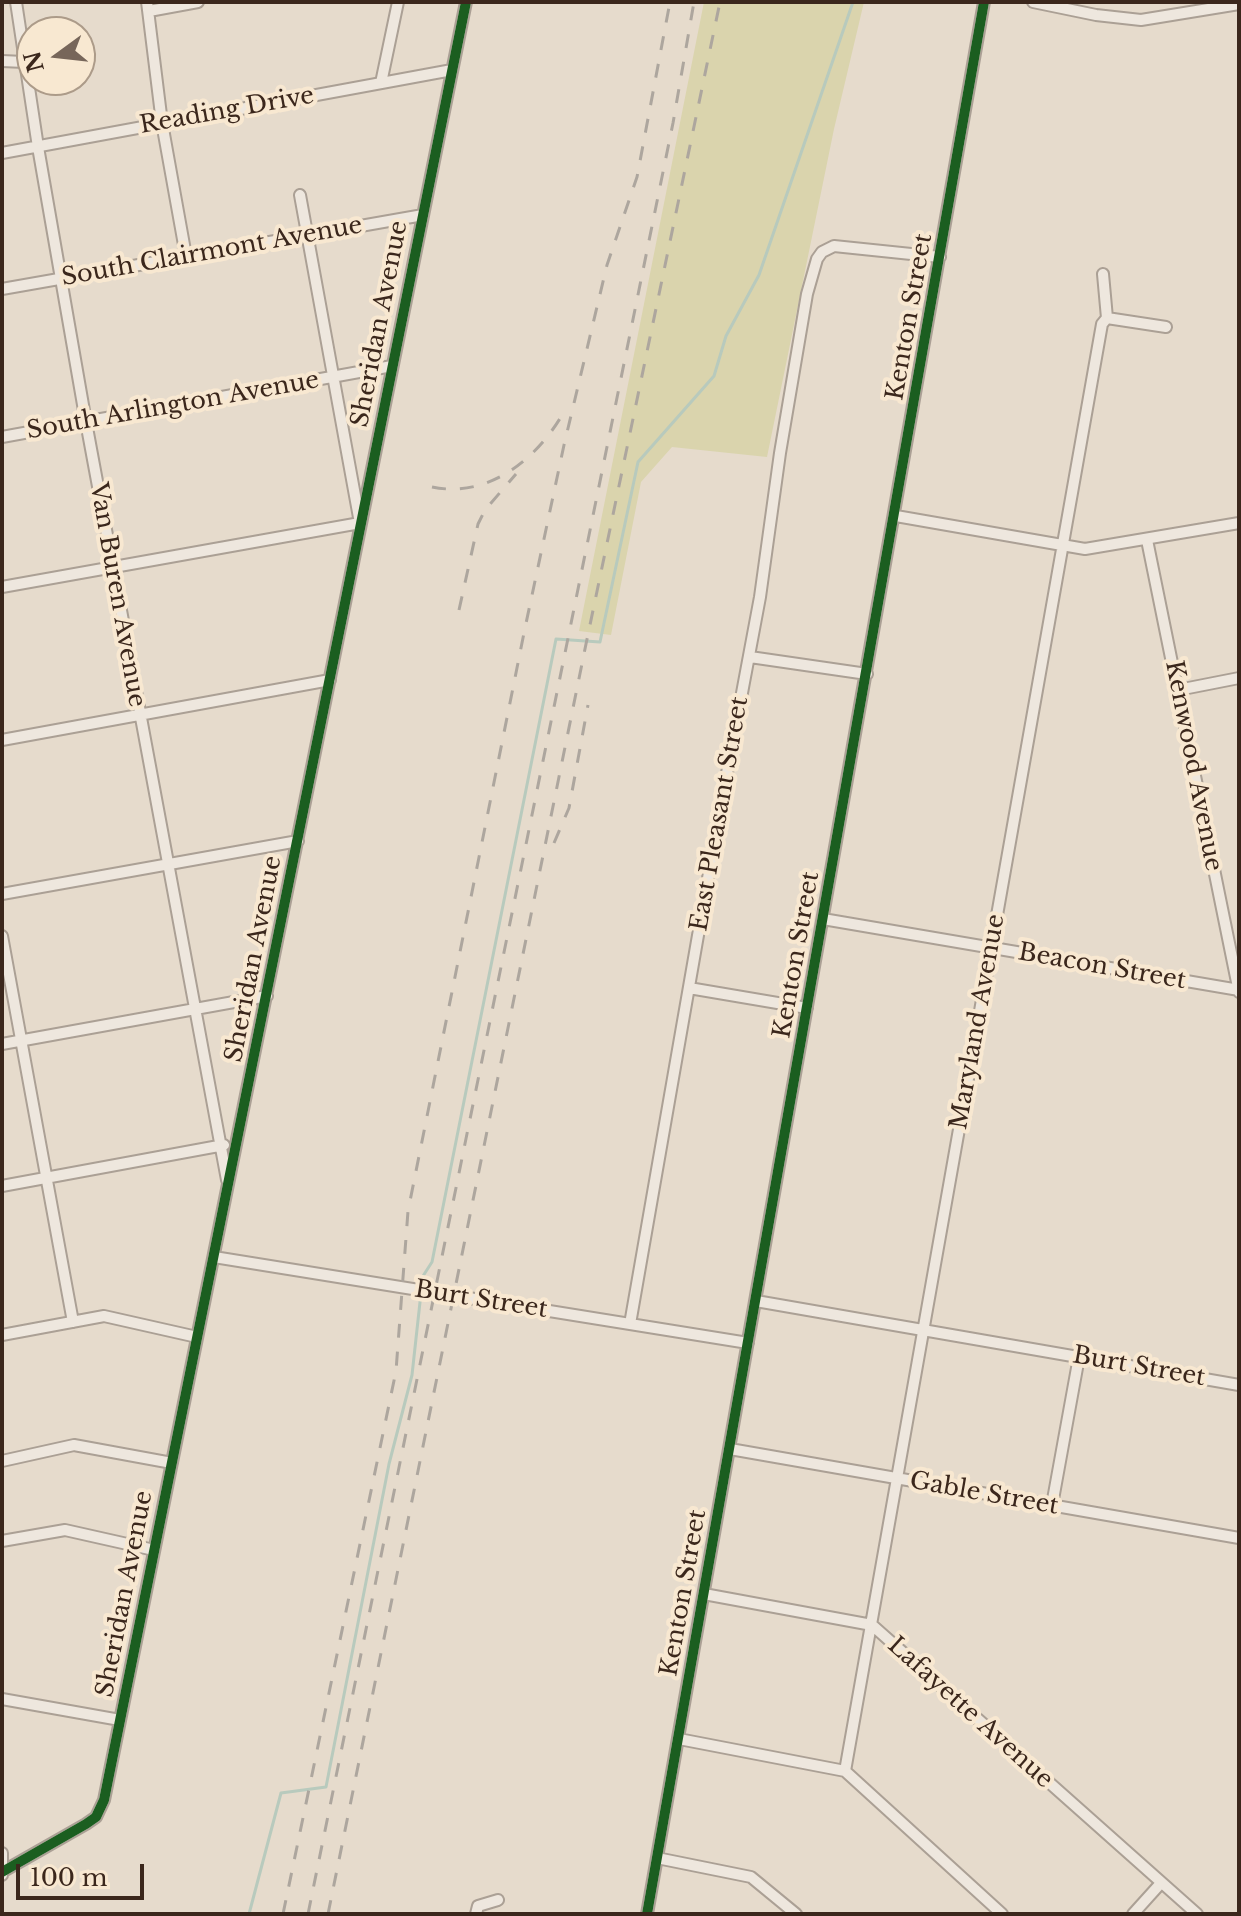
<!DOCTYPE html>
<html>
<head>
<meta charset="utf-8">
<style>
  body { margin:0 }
  #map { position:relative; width:1241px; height:1916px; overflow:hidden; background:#e6dbcc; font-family:"Libre Baskerville",serif }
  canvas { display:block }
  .frame { position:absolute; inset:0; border:4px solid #3b271c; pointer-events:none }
  .north { position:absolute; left:16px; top:16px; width:80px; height:80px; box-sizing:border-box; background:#f8e8d1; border:2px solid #ac9b89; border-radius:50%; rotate:255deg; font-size:22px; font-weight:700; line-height:32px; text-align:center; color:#3b271c }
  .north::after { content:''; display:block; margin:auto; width:28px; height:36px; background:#77665a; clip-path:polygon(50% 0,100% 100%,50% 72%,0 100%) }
  .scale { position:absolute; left:16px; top:1864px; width:128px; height:36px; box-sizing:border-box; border:4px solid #3b271c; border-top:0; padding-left:10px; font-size:24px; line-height:28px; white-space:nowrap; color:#3b271c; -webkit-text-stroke:6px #f8e8d1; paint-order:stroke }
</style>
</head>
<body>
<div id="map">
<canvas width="1241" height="1916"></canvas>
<div class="frame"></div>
<div class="north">N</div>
<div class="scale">100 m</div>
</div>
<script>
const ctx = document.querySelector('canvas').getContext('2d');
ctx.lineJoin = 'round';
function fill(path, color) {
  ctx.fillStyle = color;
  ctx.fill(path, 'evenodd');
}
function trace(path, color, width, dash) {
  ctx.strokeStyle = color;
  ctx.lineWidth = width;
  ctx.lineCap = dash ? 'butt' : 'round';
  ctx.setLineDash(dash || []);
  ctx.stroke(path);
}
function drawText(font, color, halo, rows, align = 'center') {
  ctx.font = font + ' "Libre Baskerville",serif';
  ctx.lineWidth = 8;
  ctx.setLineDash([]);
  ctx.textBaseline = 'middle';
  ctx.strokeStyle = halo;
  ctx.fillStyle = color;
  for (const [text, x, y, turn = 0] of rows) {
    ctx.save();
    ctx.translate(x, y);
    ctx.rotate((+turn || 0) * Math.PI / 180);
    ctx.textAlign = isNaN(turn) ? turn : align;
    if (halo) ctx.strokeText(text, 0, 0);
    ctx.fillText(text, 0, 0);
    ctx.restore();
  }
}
fill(new Path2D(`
  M 704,2 L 864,2 L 834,129 L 767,457 L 672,447 L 641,482 L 611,635 L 579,631 Z`), '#dad4ad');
trace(new Path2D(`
  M 422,1286 L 423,1276 L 432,1262 L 556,639 L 600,642 L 638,462 L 714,376 L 726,336 L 759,275 L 853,2
  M 249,1914 L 281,1793 L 326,1787 L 389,1464 L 412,1375 L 421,1293`), '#b8cabd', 3);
const street = new Path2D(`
  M 16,2 L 38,147 L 86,422 L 227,1180
  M 147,2 L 162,123 L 186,256
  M 1033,2 L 1096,15 L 1141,20 L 1239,4
  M 149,11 L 198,2
  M 2,61 L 24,62
  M 381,83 L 398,2
  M 2,153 L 452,70
  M 2,289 L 423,215
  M 1107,318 L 1166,327
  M 2,437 L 392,366
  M 896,516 L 1085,549 L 1239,523
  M 1147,540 L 1239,992
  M 2,587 L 360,523 L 300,195
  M 750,657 L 867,674
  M 1178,690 L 1239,678
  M 2,740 L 330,680
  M 2,894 L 298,841
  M 823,919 L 1239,990
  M 2,936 L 73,1322
  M 689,988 L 807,1008
  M 2,1044 L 267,996
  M 2,1186 L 224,1145
  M 214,1257 L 748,1343
  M 756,1301 L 1239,1385
  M 630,1324 L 718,821 L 760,597 L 780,453 L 807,294 L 817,259 L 822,252 L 834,246 L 940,257
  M 2,1335 L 104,1316 L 197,1337
  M 730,1449 L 1239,1538
  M 2,1461 L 74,1445 L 172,1463
  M 1052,1505 L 1079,1357
  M 2,1541 L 65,1530 L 154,1550
  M 704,1594 L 872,1625 L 1197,1914
  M 2,1699 L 120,1720
  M 679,1739 L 845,1771 L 1002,1914
  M 845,1771 L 1102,324 L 1107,318 L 1103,274
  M 2,1853 L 2,1875
  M 657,1858 L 751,1877 L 796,1914
  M 2,1872 L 86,1824 L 96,1817 L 104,1800 L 466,2
  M 476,1914 L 478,1906 L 498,1900
  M 647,1914 L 984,2
  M 1133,1914 L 1161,1883`);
trace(street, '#aba095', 14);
trace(street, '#eee7de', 10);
trace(new Path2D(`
  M 432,487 C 490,499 540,457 566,408
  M 459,610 L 478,524 L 485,510 L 516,474
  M 554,843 L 569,808 L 588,705
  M 283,1914 L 396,1371 L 408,1211 L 525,628 L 564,445 L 607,265 L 637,177 L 670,2
  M 308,1914 L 673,123 L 694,2
  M 328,1914 L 586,644 L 720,2`), '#ada69e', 3, [14, 14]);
trace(new Path2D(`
  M 2,1872 L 86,1824 L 96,1817 L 104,1800 L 466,2
  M 647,1914 L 984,2`), '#1b5e20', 10);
drawText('24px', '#3b271c', '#f8e8d1', [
  ["Reading Drive",227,111,-10],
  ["South Clairmont Avenue",212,252,-10],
  ["Kenton Street",910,317,-80],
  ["Sheridan Avenue",380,324,-79],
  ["South Arlington Avenue",173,406,-10],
  ["Van Buren Avenue",117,595,80],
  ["Kenwood Avenue",1193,766,79],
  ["East Pleasant Street",720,814,-80],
  ["Kenton Street",797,955,-80],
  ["Sheridan Avenue",254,959,-79],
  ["Beacon Street",1102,967,10],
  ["Maryland Avenue",978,1022,-80],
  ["Burt Street",481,1300,9],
  ["Burt Street",1139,1367,10],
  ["Gable Street",984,1494,10],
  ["Kenton Street",684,1593,-80],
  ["Sheridan Avenue",125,1594,-79],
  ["Lafayette Avenue",970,1713,42]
]);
</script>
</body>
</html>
